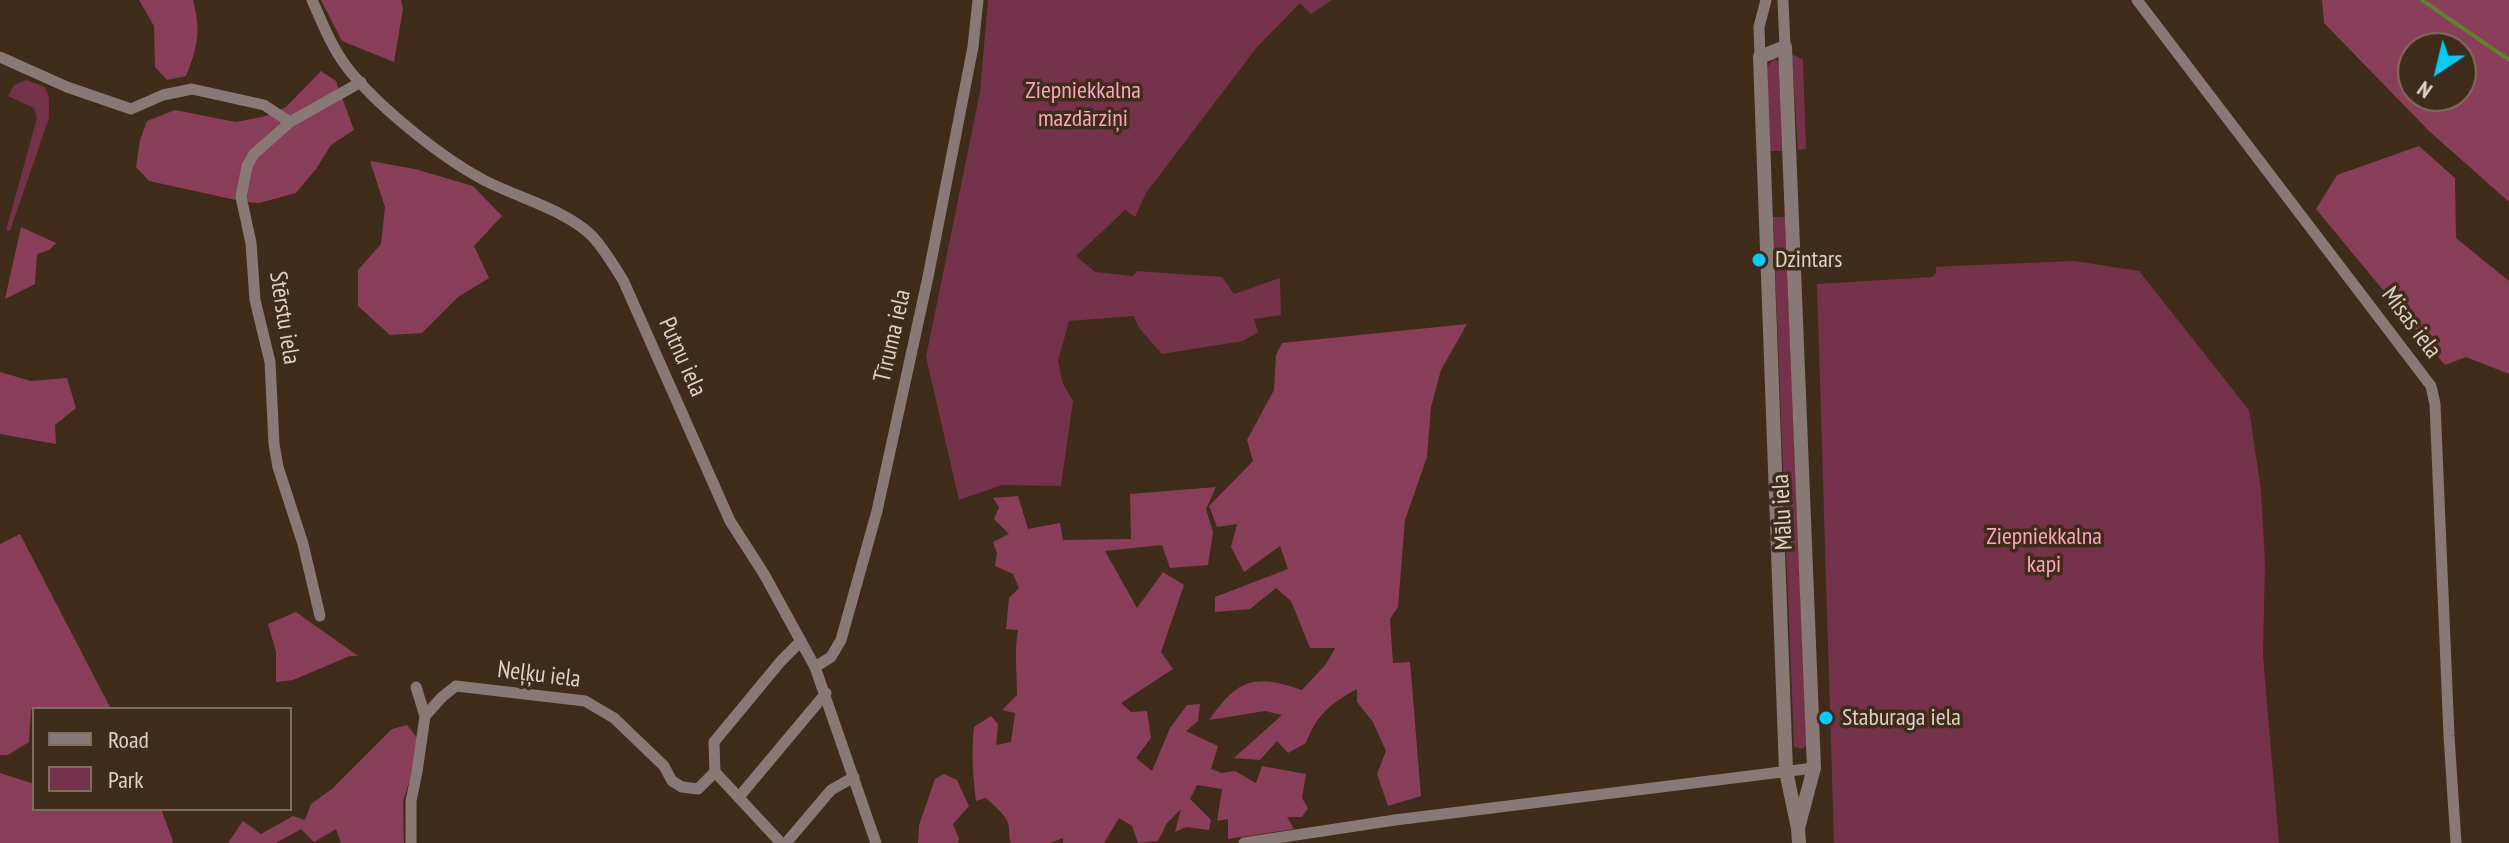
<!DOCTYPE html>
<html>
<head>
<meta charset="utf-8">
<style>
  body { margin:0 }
  #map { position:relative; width:2509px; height:843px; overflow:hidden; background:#3f2b19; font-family:"PT Sans Narrow",sans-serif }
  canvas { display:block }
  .legend { position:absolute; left:32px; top:707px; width:260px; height:104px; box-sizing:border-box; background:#3f2b19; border:2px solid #7f6d5e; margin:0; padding:10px 14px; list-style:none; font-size:24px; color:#ded1c6 }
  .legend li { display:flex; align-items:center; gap:16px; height:40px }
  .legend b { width:40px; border:2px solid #7f6d5e }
  .north { position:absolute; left:2397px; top:32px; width:80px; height:80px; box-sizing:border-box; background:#3f2b19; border:2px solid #7f6d5e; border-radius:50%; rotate:215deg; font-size:22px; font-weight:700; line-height:32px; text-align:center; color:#ded1c6 }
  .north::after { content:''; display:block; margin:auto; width:28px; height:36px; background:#05cbf9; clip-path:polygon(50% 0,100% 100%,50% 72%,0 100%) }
</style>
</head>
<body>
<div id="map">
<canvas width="2509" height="843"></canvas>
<ul class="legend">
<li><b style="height:10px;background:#887976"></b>Road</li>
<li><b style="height:22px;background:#74314a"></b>Park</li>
</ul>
<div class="north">N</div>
</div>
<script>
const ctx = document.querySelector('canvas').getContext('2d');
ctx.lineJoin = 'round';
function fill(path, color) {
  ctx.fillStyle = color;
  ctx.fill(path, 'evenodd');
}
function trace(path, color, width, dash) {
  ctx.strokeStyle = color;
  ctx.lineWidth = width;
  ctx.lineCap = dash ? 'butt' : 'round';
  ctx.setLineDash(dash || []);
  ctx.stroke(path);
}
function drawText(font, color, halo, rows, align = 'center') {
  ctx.font = font + ' "PT Sans Narrow",sans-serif';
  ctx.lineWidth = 7;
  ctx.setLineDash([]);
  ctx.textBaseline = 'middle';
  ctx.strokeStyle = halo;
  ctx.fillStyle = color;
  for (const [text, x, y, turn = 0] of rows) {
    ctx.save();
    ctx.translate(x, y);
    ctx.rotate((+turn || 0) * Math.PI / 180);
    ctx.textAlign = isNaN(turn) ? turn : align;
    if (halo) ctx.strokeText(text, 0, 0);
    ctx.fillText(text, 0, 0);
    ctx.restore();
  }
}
fill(new Path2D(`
  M 988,0 L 1332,0 L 1311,14 L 1300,3 L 1257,47 L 1146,193 L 1135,217 L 1125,210 L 1076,256 L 1095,272 L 1133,276 L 1137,271 L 1222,277 L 1234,294 L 1280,278 L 1281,315 L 1254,319 L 1258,332 L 1243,341 L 1162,354 L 1139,328 L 1134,316 L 1069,321 L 1058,361 L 1063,384 L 1073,401 L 1061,486 L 1002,485 L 959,500 L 926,357 L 980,92 Z
  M 1794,55 L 1803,60 L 1806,149 L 1798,150 L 1792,56 Z
  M 1774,59 L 1778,61 L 1779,67 L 1782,151 L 1770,151 L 1767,67 Z
  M 26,80 L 45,87 L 49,98 L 49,118 L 10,231 L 6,230 L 37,118 L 34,108 L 8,96 L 14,85 Z
  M 1773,217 L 1785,217 L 1806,736 L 1806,745 L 1803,749 L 1794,747 Z
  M 2075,261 L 2139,271 L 2249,410 L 2261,490 L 2265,562 L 2263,656 L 2279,843 L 1834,843 L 1817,284 L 1932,277 L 1936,273 L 1936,267 L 1952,266 Z`), '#74314a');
fill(new Path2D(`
  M 139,0 L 193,0 C 201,30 198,47 186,76 L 167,80 L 155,67 L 154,26 Z
  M 321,0 L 401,0 L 403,9 L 394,62 L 342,41 Z
  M 2322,0 L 2509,0 L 2509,202 L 2429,131 L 2324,23 ZM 2413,48 L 2461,48 L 2461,96 L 2413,96 Z
  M 321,71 L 336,81 L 354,130 L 331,145 L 316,169 L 296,193 L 259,203 L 245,202 L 149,181 L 136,167 L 140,140 L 147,121 L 175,110 L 236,122 L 266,116 L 286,107 Z
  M 2419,146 L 2455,178 L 2456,238 L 2509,281 L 2509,374 L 2466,357 L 2445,365 L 2316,209 L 2337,175 Z
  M 370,161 L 415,169 L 473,186 L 502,216 L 474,246 L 489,278 L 458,297 L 422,333 L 390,335 L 358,306 L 358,270 L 381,244 L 385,207 Z
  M 21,227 L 56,243 L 49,250 L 37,254 L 35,284 L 5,299 Z
  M 1467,324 L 1441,370 L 1431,407 L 1427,457 L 1405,520 L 1398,607 L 1390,619 L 1393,663 L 1410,662 L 1421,796 L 1388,806 L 1377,774 L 1386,751 L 1373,722 L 1357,702 L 1357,689 C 1330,704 1317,714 1306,743 L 1288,753 L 1277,741 L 1260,760 L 1234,758 L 1282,715 L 1265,711 L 1209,720 C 1239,678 1254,674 1302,690 L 1326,664 L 1335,648 L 1310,648 L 1291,601 L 1276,588 L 1250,609 L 1215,612 L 1215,597 L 1288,569 L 1280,546 L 1244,572 L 1231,547 L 1237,524 L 1217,527 L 1209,506 L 1253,461 L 1247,440 L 1274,390 L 1276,355 L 1282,343 Z
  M 0,372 L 31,381 L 67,378 L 76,408 L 55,425 L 56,444 L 0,434 Z
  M 1216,487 L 1206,509 L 1213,532 L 1208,565 L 1170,568 L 1162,545 L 1105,551 L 1137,608 L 1163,572 L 1184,585 L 1161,652 L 1173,669 L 1121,703 L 1131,712 L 1147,711 L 1151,738 L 1136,758 L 1152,771 L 1170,728 L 1187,705 L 1200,704 L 1198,721 L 1186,731 L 1218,746 L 1211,769 L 1222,773 L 1235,771 L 1256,783 L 1262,766 L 1306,774 L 1302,798 L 1308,808 L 1302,817 L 1287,817 L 1294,829 L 1228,839 L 1228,819 L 1217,821 L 1222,789 L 1197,785 L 1190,799 L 1211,820 L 1209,830 L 1186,827 L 1175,832 L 1181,809 L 1167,823 L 1158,841 L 1138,843 L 1132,826 L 1119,818 L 1104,843 L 1063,843 L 1063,838 L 1051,843 L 1011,843 C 1008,836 1010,830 1008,823 C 1005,814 993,805 986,798 L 976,801 C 973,777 971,751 974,727 L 991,716 L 998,724 L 996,745 L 1011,742 L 1015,713 L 1002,710 L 1017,695 C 1017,671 1014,653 1018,630 L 1006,629 L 1009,598 L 1019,588 L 1013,574 L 995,566 L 997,553 L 993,542 L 1009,534 L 994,519 L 999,507 L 993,498 L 1018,496 L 1028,529 L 1060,523 L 1063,540 L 1131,539 L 1130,494 Z
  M 20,534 L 111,709 L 34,709 L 31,710 L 29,742 L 8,755 L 0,755 L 0,544 Z
  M 296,612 L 358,656 L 350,656 L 293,680 L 276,682 L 276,652 L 268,624 Z
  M 407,725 L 418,739 L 414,767 L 403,801 L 404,843 L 341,843 L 336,829 L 314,842 L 301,829 L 276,843 L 228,843 L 243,821 L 261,834 L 293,816 L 305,820 L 311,804 L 332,789 L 392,729 Z
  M 0,773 L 34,784 L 34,809 L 161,809 L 173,841 L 172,843 L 0,843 Z
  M 944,774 L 957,780 L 969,806 L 953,824 L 959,839 L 958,843 L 918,843 L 919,825 L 935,779 Z`), '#883e58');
trace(new Path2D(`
  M 2422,0 L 2509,60`), '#627d35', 4);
trace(new Path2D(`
  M 312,0 C 322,22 331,46 346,66 C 375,104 439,156 482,179 C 515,197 564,209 591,235 C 604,248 613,265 623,280 L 730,521 L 764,574 L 815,667 L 876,843
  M 1783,0 L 1785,47
  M 2137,0 L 2431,386 L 2435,404 L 2449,736 L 2456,843
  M 0,57 L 67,87 L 131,109 L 163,95 L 192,89 L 264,105 L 290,122
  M 1760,57 L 1759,27 L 1766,0
  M 320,616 L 303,544 L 278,467 L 274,444 L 270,362 L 255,300 L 251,243 L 241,197 L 247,166 L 254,154 L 290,122 L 361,82
  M 815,667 L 831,657 L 841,640 L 877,511 L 928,277 L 973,47 L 978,0
  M 425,716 L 442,697 L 456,686 L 585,701 L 614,718 L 664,766 L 672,781 L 682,787 L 698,789 L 715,772
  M 739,797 L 826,693
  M 411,843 L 411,801 L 417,772 L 425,716 L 416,687
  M 781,843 L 715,772 L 714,742 L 781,661 L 801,641
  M 786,843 L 831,790 L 854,777
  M 1244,843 L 1395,820 L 1814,768`), '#887976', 11);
trace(new Path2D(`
  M 1798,828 L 1814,768 L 1785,47 L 1760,57 L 1786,771 L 1798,828 L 1799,843`), '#887976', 14);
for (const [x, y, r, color] of [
  [1759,260,8,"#05cbf9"],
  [1826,718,8,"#05cbf9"]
]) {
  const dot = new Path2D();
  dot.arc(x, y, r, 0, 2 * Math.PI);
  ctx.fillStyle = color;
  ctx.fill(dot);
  trace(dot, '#3f2b19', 3);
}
drawText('24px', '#fba4c0', '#3f2b19', [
  ["Ziepniekkalna",1083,91],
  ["mazdārziņi",1083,119],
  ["Ziepniekkalna",2044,537],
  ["kapi",2044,565]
]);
drawText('24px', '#ded1c6', '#3f2b19', [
  ["Dzintars",1775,260],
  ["Staburaga iela",1842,718]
], 'left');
drawText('24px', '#ded1c6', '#3f2b19', [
  ["Stērstu iela",284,318,81],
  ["Misas iela",2411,323,53],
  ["Tīruma iela",893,336,-77],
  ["Putnu iela",682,357,66],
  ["Mālu iela",1783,512,-93],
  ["Neļķu iela",539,675,7]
]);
</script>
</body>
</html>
